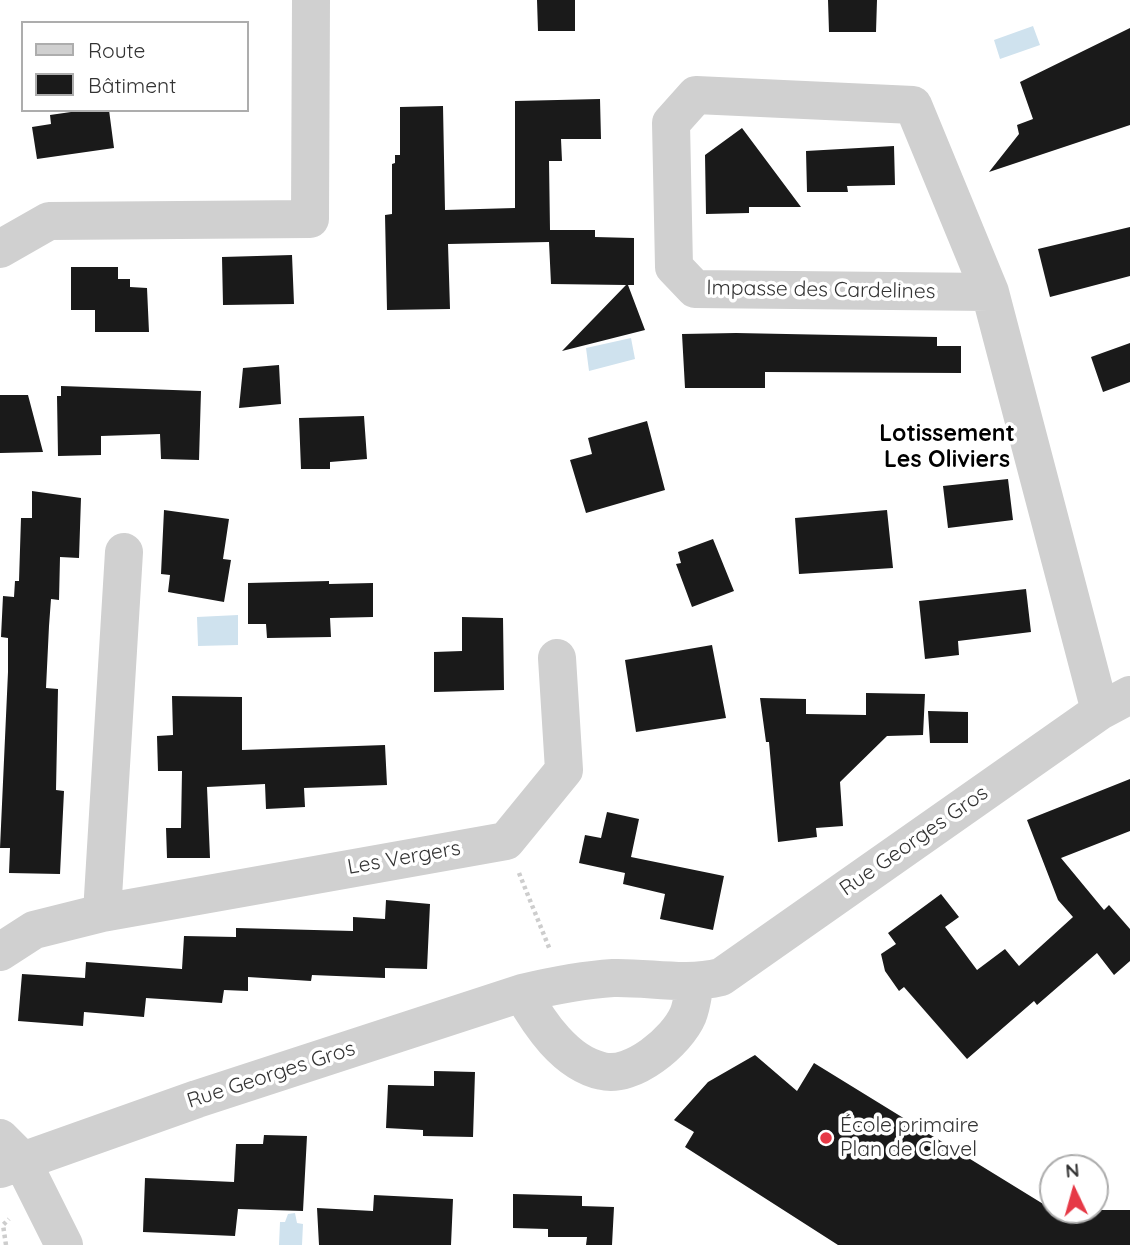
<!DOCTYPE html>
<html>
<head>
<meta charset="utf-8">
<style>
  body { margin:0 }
  #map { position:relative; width:1130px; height:1245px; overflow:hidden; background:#fff; font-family:Quicksand,sans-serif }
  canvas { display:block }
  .legend { position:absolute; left:21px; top:21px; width:228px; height:91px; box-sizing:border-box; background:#fff; border:2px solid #adadad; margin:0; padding:9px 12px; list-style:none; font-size:21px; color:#333 }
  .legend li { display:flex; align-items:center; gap:14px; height:35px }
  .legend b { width:35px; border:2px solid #adadad }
  .north { position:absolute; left:1039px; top:1154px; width:70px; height:70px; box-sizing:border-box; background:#fff; border:2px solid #adadad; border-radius:50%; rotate:355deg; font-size:19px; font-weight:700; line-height:28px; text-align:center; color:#333 }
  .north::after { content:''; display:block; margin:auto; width:24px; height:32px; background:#e63946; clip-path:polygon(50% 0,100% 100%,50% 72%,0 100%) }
</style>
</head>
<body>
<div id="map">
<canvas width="1130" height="1245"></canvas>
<ul class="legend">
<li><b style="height:9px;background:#d0d0d0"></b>Route</li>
<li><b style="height:19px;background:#1a1a1a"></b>Bâtiment</li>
</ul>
<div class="north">N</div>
</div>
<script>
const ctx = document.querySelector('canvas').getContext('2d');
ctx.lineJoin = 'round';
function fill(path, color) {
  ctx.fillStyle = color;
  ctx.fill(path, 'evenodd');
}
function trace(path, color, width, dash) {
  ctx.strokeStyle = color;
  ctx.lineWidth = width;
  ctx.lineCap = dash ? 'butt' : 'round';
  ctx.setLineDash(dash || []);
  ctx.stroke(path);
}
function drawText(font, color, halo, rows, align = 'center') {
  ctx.font = font + ' Quicksand,sans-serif';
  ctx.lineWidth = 7;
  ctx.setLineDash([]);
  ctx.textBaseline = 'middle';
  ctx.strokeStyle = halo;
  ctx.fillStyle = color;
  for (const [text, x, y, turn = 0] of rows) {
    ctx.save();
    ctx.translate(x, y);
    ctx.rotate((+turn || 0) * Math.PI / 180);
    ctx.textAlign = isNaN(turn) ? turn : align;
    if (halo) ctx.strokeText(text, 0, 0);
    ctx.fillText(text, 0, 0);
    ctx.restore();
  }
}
fill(new Path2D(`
  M 1033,26 L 1040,45 L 1000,59 L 994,40 Z
  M 631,338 L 635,359 L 589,371 L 586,348 Z
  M 238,615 L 238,645 L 198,646 L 197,617 Z
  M 295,1213 L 297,1223 L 303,1224 L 302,1245 L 279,1245 L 280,1222 L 285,1222 L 288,1214 Z`), '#cfe2ee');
fill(new Path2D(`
  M 537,0 L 575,0 L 575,31 L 538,31 Z
  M 828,0 L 877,0 L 876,32 L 829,32 Z
  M 1130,28 L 1130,125 L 989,172 L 1019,134 L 1017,125 L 1033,119 L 1020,82 Z
  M 600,99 L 601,139 L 561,139 L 562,161 L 549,161 L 550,230 L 595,230 L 595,237 L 634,238 L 634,285 L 628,285 L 645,330 L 562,351 L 626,285 L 551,284 L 549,242 L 448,244 L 450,309 L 387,310 L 385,215 L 392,214 L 392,164 L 395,163 L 395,155 L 400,155 L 400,107 L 443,106 L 445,210 L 515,208 L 515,101 Z
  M 85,110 L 109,110 L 114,148 L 37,159 L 32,127 L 51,124 L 50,115 Z
  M 742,128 L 801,207 L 749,207 L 749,213 L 706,214 L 705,155 Z
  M 894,146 L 895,185 L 847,186 L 848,192 L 807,192 L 806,151 Z
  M 1130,227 L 1130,276 L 1050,297 L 1038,249 Z
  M 292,255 L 294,304 L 223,305 L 222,257 Z
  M 71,267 L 118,267 L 118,279 L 130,279 L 130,287 L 147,288 L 149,332 L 95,332 L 95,310 L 71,310 Z
  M 736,333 L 937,337 L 937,346 L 961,346 L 961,373 L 765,372 L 765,388 L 685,388 L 682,334 Z
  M 1130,343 L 1130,382 L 1103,392 L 1091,357 Z
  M 279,365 L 281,404 L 239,408 L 243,368 Z
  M 61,386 L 201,391 L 199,460 L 161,459 L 160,434 L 101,436 L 101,455 L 58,456 L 57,396 L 61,396 Z
  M 0,395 L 28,395 L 43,452 L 0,453 Z
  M 364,416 L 367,459 L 330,462 L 330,469 L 301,469 L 299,418 Z
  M 647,421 L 665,490 L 586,513 L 570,460 L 592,454 L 588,438 Z
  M 1008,479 L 1013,520 L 948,528 L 943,486 Z
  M 32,491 L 81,498 L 79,558 L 60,557 L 59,600 L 51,599 L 49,626 L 46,688 L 58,689 L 56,790 L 64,791 L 60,874 L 9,873 L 10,848 L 0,848 L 8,672 L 8,638 L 1,637 L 3,596 L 14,597 L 15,581 L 19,581 L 21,518 L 32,518 Z
  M 164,510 L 229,519 L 223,559 L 231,560 L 224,602 L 168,592 L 170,575 L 161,574 Z
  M 887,510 L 893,568 L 799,574 L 795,518 Z
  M 713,539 L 734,591 L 692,607 L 676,564 L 681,563 L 678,552 Z
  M 329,581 L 329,584 L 373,583 L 373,617 L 330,618 L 331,637 L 267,638 L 266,624 L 248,624 L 248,583 Z
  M 1026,589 L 1031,632 L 958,641 L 959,655 L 925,659 L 919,601 Z
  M 462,617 L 503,618 L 504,690 L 434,692 L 434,652 L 462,651 Z
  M 712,645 L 726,718 L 636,732 L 625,660 Z
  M 866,693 L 925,694 L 923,735 L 887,736 L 840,782 L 843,826 L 816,828 L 817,837 L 778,842 L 769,742 L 766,742 L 760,698 L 806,699 L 806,714 L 866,715 Z
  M 172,696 L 242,697 L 242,750 L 385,745 L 387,785 L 304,788 L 305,807 L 266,809 L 265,784 L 207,787 L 210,858 L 167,858 L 166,828 L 181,828 L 182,771 L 158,771 L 157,736 L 173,735 Z
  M 928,711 L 968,712 L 968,743 L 930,743 Z
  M 1130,779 L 1130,831 L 1061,858 L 1104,910 L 1109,905 L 1130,929 L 1130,961 L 1114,975 L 1097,953 L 1037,1005 L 1034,1001 L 967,1059 L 904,987 L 899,991 L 885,971 L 881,954 L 896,944 L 888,933 L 941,894 L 959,917 L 945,927 L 977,970 L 1005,949 L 1019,966 L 1073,917 L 1058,900 L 1027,820 Z
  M 607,812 L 639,819 L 631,857 L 724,876 L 713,930 L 660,919 L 665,894 L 623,884 L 625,873 L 579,863 L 585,835 L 601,838 Z
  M 386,900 L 430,904 L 427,969 L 385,968 L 385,978 L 312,975 L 311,981 L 248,977 L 248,991 L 224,990 L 222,1003 L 146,998 L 144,1017 L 84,1012 L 83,1026 L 18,1021 L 22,974 L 85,978 L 86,962 L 182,969 L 184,936 L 236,937 L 236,928 L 353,931 L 353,917 L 385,919 Z
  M 755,1055 L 797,1091 L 814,1063 L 1053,1210 L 1130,1210 L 1130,1245 L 838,1245 L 685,1147 L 694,1132 L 674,1120 L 708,1082 Z
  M 434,1071 L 475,1072 L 473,1137 L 423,1136 L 423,1130 L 386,1128 L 388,1085 L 434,1086 Z
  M 264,1135 L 307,1136 L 303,1211 L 238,1209 L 235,1236 L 143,1232 L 145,1178 L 234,1182 L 236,1144 L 263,1144 Z
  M 513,1194 L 582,1196 L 582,1206 L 614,1207 L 612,1245 L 586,1245 L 587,1237 L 548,1237 L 548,1229 L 513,1228 Z
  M 374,1195 L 453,1199 L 451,1245 L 319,1245 L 317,1208 L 373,1211 Z`), '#1a1a1a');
trace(new Path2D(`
  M 519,873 L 550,950
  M 6,1245 L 3,1225 L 9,1219`), '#cdcdcd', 4.5, [3.5, 3.5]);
trace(new Path2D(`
  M 0,249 L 49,221 L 310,219 L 311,0
  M 990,292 L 695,289 L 674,267 L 671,123 L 696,95 L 913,105 L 990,292 L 1100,711
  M 102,913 L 506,841 L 564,770 L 557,658
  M 0,952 L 34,930 L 102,913 L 124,552
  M 522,993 C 539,1023 565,1063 602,1071 C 632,1079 677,1041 688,1015 C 692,1005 693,993 695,983
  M 0,1138 L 21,1159 L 64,1245
  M 0,1169 L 197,1099 L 522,993 C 552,986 582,980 613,978 C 650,977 684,986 721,977 L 1100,711 L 1130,695`), '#d0d0d0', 38);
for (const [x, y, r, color] of [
  [826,1138,7,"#e63946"]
]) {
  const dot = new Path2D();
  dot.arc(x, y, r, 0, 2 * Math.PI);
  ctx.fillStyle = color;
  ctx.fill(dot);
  trace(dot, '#fff', 2.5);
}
drawText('21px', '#333', '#fff', [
  ["Impasse des Cardelines",821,290,1],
  ["Rue Georges Gros",914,841,-35],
  ["Les Vergers",404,858,-10],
  ["Rue Georges Gros",271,1075,-18]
]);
drawText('21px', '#333', '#fff', [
  ["École primaire",840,1126],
  ["Plan de Clavel",840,1150]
], 'left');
drawText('bold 23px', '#000', '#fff', [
  ["Lotissement",947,434],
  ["Les Oliviers",947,460]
]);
</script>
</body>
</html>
